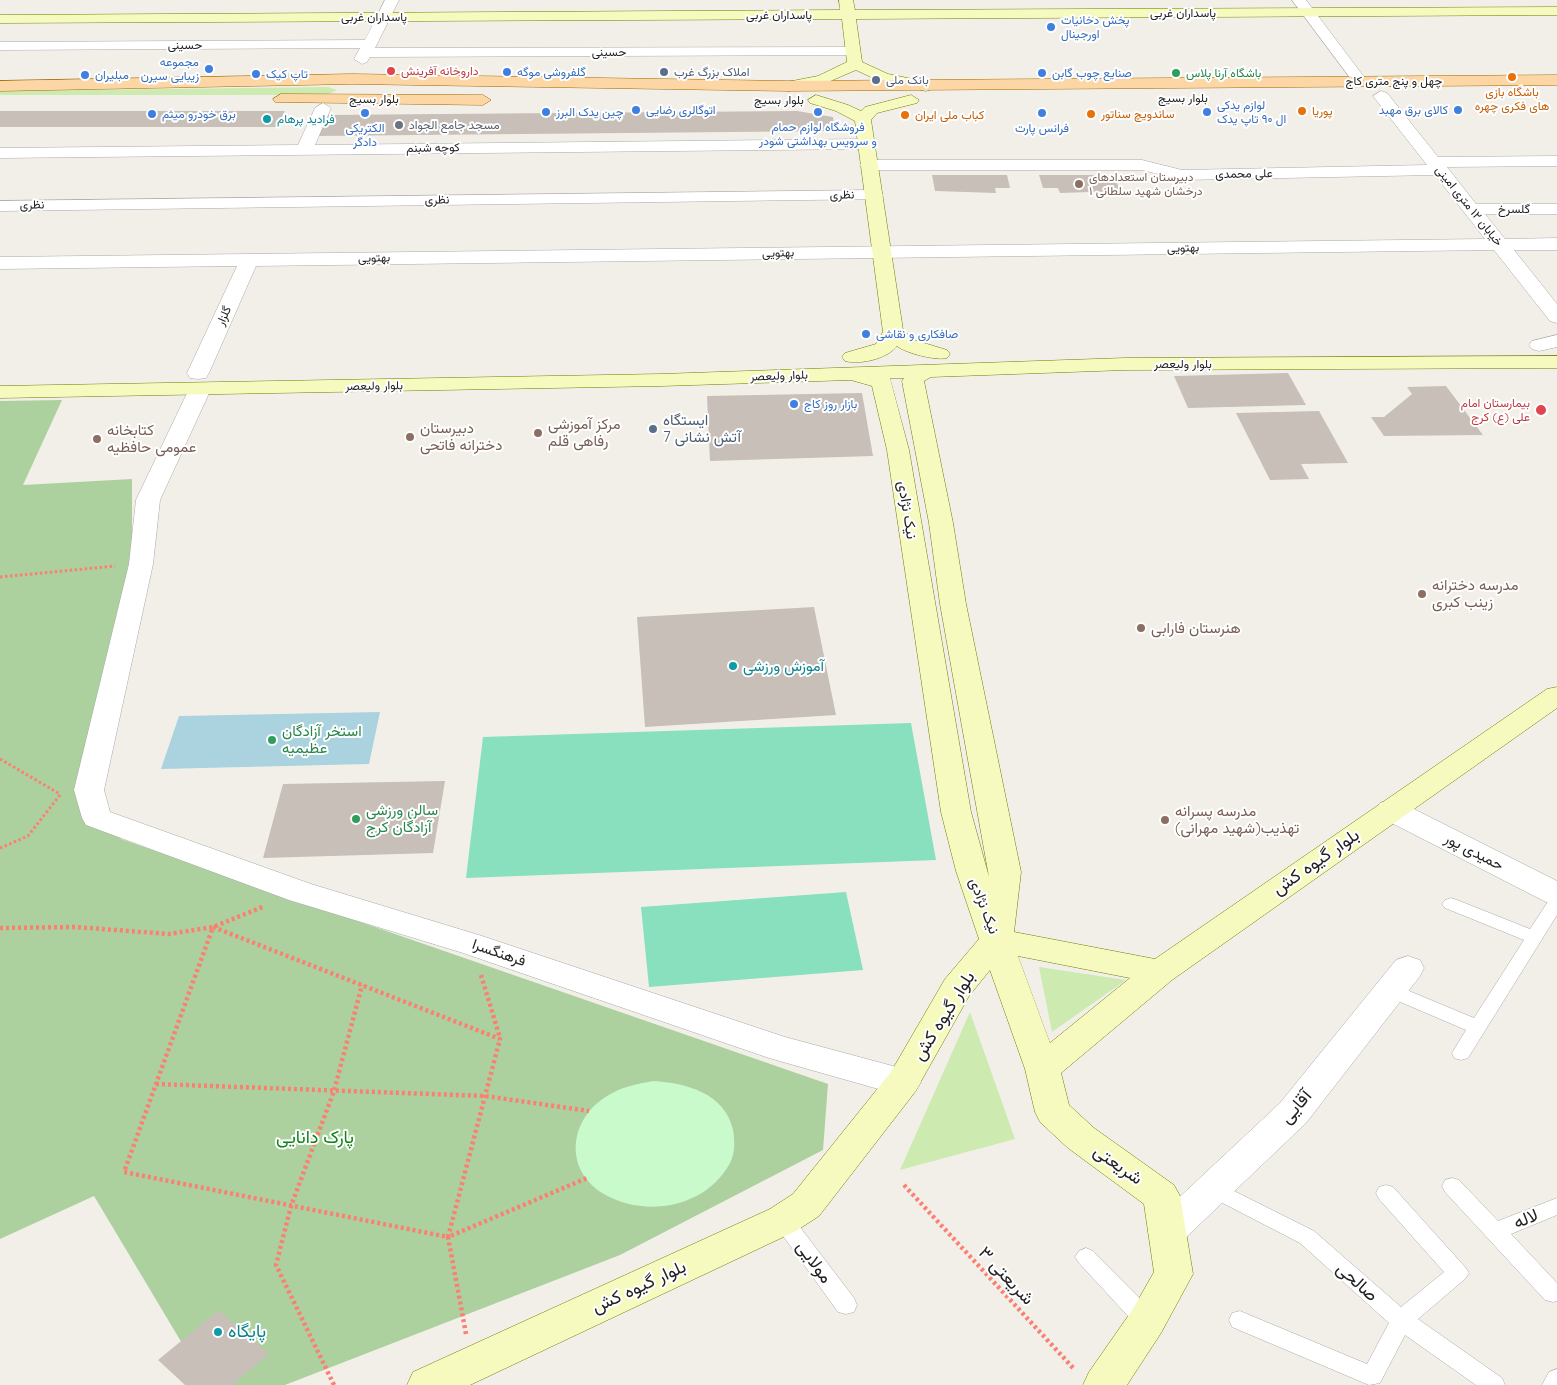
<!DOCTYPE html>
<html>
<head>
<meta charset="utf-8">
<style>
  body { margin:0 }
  canvas { display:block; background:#f2efe9 }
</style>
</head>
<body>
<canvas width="1557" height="1385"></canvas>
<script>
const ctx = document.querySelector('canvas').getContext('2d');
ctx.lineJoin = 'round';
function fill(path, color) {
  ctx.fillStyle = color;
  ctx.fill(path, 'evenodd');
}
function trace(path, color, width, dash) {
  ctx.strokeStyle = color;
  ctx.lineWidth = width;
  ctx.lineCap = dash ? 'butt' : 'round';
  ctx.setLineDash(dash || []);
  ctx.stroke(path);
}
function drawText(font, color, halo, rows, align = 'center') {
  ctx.font = font + ' Quicksand,Vazirmatn,sans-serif';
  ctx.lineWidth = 4;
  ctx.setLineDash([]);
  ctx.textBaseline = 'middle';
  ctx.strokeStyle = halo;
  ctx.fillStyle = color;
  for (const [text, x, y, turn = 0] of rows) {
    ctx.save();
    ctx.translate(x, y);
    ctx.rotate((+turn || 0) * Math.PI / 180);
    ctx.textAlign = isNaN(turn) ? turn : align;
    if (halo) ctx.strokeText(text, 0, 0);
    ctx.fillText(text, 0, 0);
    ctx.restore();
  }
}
fill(new Path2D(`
  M 328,87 L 337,90 L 327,95 L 0,95 L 0,91 Z
  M 1039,967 L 1126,980 L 1052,1032 Z
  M 970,1012 L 1015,1139 L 900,1170 Z`), '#cdebb0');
fill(new Path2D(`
  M 62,400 L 23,485 L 132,479 L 132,567 L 92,807 L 121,839 L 828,1084 L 823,1150 L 620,1255 L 285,1385 L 207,1385 L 94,1196 L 0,1239 L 0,401 Z`), '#add19e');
fill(new Path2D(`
  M 653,1081 C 686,1083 725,1093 733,1130 C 735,1141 735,1154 730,1163 C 706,1208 645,1218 604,1194 C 563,1170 569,1119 607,1096 C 621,1087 637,1084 653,1081 Z`), '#c8facc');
fill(new Path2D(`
  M 911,723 L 936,860 L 466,878 L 483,737 Z
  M 846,892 L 863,970 L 649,987 L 641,907 Z`), '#88e0be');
fill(new Path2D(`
  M 380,712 L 369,764 L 161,769 L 179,716 Z`), '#aad3df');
fill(new Path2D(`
  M 0,111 L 285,111 L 276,127 L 0,127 Z
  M 797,111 L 833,117 L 835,131 L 314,136 L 325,115 Z
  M 932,175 L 1007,175 L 1010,188 L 995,188 L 996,193 L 935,191 Z
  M 1039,175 L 1114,175 L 1120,191 L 1060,193 L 1058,188 L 1043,188 Z
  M 1288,373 L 1306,405 L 1188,408 L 1174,376 Z
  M 1446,386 L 1483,435 L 1384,436 L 1371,417 L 1384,417 L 1412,394 L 1407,387 Z
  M 862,393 L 873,456 L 710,461 L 707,396 Z
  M 1319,411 L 1348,463 L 1301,464 L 1309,479 L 1270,480 L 1236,413 Z
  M 814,607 L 836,715 L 645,727 L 637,617 Z
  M 445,781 L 433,853 L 263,858 L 283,784 Z
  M 219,1310 L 269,1354 L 232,1385 L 185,1385 L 158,1360 Z`), '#c7bfb8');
const lane = new Path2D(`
  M 1557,895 L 1557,915 L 1468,1058 L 1461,1060 L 1454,1058 L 1452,1053 L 1466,1030 L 1384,995 L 1381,990 L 1384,985 L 1390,983 L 1474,1018 L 1524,940 L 1445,908 L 1442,904 L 1445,900 L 1451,898 L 1457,900 L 1530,929 L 1551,897 Z
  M 1452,1178 L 1459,1180 L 1498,1221 L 1557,1198 L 1557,1215 L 1511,1234 L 1557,1283 L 1557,1301 L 1553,1302 L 1545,1300 L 1445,1192 L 1442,1186 L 1445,1180 Z
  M 1214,1181 L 1314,1231 L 1401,1307 L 1444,1272 L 1379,1199 L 1376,1193 L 1379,1187 L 1386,1185 L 1393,1187 L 1465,1267 L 1469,1273 L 1465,1279 L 1418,1319 L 1502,1378 L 1505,1385 L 1476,1385 L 1405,1335 L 1380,1383 L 1369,1385 L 1232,1327 L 1229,1320 L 1232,1313 L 1240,1311 L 1367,1364 L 1389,1323 L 1300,1243 L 1207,1195 L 1204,1189 L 1207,1183 Z
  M 783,1211 L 790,1214 L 854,1298 L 857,1305 L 854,1312 L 846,1314 L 838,1312 L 776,1226 L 773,1220 L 776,1214 Z
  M 1086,1248 L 1093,1251 L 1155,1314 L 1158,1321 L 1155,1328 L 1147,1330 L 1139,1328 L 1079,1263 L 1075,1257 L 1079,1251 Z
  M 1557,1369 L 1557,1385 L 1542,1385 L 1549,1372 Z`);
const street = new Path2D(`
  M 385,0 L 399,0 L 375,48 L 853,47 L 860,51 L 853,55 L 370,57 L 367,62 L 362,64 L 354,59 L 360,48 L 0,50 L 0,42 L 365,40 Z
  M 1292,0 L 1306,0 L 1364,77 L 1367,80 L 1364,83 L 1354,83 Z
  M 1381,91 L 1387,93 L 1438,157 L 1557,156 L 1557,166 L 1447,167 L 1476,204 L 1557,204 L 1557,214 L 1485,214 L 1505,239 L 1557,238 L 1557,250 L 1514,250 L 1557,304 L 1557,323 L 1550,321 L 1494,250 L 256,266 L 209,373 L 206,378 L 198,379 L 190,378 L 187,373 L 237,266 L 0,269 L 0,257 L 1485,239 L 1435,175 L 1182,180 L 1142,170 L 869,170 L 863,169 L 860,165 L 863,161 L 869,160 L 1142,160 L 1182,170 L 1427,165 L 1373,96 Z
  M 323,103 L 331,108 L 315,145 L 866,139 L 872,140 L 874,144 L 872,148 L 866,149 L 0,158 L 0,148 L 298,145 L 315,108 Z
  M 874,190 L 880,191 L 883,195 L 880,199 L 0,211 L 0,201 Z
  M 1557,335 L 1557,347 L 1539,351 L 1532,349 L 1529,345 L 1532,341 Z
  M 200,383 L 208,384 L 211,389 L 160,500 L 153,564 L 104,790 L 110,812 L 311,884 L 482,936 L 785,1037 L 915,1072 L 921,1082 L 915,1092 L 903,1096 L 769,1058 L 460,952 L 289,900 L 86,825 L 82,818 L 74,790 L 129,564 L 136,500 L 189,389 L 192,384 Z
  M 1391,800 L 1402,803 L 1557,881 L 1557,905 L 1546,902 L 1380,817 L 1376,810 L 1380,803 Z
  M 1408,956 L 1420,960 L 1424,968 L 1420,976 L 1306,1123 L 1180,1243 L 1167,1248 L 1154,1243 L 1148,1232 L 1154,1221 L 1280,1103 L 1396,960 Z`);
const secondary = new Path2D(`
  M 839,0 L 853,0 L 855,10 L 1557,7 L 1557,15 L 856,19 L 862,62 L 888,74 L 932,83 L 934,86 L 932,89 L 926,91 L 879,81 L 856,70 L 828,82 L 788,91 L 782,89 L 780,86 L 782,83 L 818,76 L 847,62 L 842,19 L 0,23 L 0,15 L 840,10 Z
  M 816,95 L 848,105 L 861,111 L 865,107 L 911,95 L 919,100 L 917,103 L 877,113 L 871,120 L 903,330 L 914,340 L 947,350 L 950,354 L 947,358 C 937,361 905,353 897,346 C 887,359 860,365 845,361 L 842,357 L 845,353 L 876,344 L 883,332 L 855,121 L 836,111 L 810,103 L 808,100 Z
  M 1557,356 L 1557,368 L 1125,370 L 931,377 L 924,381 L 953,523 L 966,604 L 1021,872 L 1014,932 L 1155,959 L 1547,689 L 1557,687 L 1557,708 L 1172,980 L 1061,1073 L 1069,1105 L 1094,1128 L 1174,1185 L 1180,1196 L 1193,1274 L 1161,1333 L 1127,1385 L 1083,1385 L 1089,1372 L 1133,1309 L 1154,1272 L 1144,1204 L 1068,1148 L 1040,1122 L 1035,1112 L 1025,1069 L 990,970 L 969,996 L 915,1092 L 819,1216 L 796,1231 L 470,1385 L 407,1385 L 413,1372 L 770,1209 L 793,1194 L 891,1072 L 945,979 L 979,939 L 956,871 L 941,812 L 887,450 L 872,386 L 851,380 L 661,386 L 0,398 L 0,386 L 661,374 L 1125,358 ZM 890,378 L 904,378 L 902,381 L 929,523 L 940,604 L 989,877 L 971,812 L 909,450 ZM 1018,956 L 1130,978 L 1050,1043 Z`);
const primary = new Path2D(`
  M 352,74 L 788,81 L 1557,75 L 1557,85 L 788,91 L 352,84 L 0,91 L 0,81 Z
  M 281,94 L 483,95 L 491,100 L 483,105 L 275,102 L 273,99 Z`);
trace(lane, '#a9a9a9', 1);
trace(street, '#a9a9a9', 1);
trace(secondary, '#707d05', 1);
trace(primary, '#a06b00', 1);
trace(new Path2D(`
  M 0,577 L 115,566
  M 0,759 L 60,794
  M 0,848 L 28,836 L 60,795`), '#fa8072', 3, [2.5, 2.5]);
trace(new Path2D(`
  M 213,927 L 500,1039 L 448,1237 L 124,1172 Z
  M 0,928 L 75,927 L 169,934 L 213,927 L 265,906
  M 481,975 L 500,1038
  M 156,1084 L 485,1096 L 589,1111
  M 904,1185 L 1075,1370
  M 466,1334 L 448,1237 L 587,1178
  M 334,1385 L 276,1265 L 291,1206 L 334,1091 L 362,985`), '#fa8072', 4.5, [3, 3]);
fill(lane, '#fff');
fill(street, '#fff');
fill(secondary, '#f7fabf');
fill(primary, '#fcd6a4');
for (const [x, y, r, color] of [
  [1051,27,5,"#3f7fe0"],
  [209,69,5,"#3f7fe0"],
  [391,71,5,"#e0444e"],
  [507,72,5,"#3f7fe0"],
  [664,72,5,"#5c6f8a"],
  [1042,73,5,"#3f7fe0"],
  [1176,73,5,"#2e9e5b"],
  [256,74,5,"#3f7fe0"],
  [85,75,5,"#3f7fe0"],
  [1512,77,5,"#e8710a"],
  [876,80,5,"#5c6f8a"],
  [636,110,5,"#3f7fe0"],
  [1458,110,5,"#3f7fe0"],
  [1302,111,5,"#e8710a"],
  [546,112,5,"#3f7fe0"],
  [818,112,5,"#3f7fe0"],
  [1207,112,5,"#3f7fe0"],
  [365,113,5,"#3f7fe0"],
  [1042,113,5,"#3f7fe0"],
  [152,114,5,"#3f7fe0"],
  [1091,114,5,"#e8710a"],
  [905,115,5,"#e8710a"],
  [267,119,5,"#0f9aa8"],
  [399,125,5,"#6b7280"],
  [1079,184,5,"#8d6e63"],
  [866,334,5,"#3f7fe0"],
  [794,404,5,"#3f7fe0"],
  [1541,410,6,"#e0444e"],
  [653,429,5,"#5c6f8a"],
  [538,433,5,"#8d6e63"],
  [410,437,5,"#8d6e63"],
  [97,439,5,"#8d6e63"],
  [1422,594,5,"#8d6e63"],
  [1141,628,5,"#8d6e63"],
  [733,666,5,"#0f9aa8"],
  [272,740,5,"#2e9e5b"],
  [356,819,5,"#2e9e5b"],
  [1165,820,5,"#8d6e63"],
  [218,1332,5,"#0f9aa8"]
]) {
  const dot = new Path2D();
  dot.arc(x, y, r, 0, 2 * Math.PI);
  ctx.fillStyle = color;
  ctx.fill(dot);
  trace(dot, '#fff', 2);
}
drawText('12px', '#222', '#fff', [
  ["پاسداران غربی",1183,13],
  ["پاسداران غربی",779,15],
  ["پاسداران غربی",374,17],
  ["حسینی",185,45],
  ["حسینی",609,52],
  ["چهل و پنج متری کاج",1394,81],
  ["بلوار بسیج",1183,98],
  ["بلوار بسیج",374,99],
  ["بلوار بسیج",779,100],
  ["کوچه شبنم",433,148,-1],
  ["علی محمدی",1244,174,-1],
  ["نظری",842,195,-1],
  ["نظری",437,200,-1],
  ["نظری",32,205,-1],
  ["خیابان ۱۲ متری امینی",1469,206,51],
  ["گلسرخ",1514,209],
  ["بهتویی",1183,248,-1],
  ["بهتویی",778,253,-1],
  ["بهتویی",374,258,-1],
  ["گلزار",224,316,-66],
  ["بلوار ولیعصر",1183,364],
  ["بلوار ولیعصر",779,376,-2],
  ["بلوار ولیعصر",374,386,-1]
]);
drawText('12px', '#366cbe', '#fff', [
  ["پخش دخانیات",1061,20],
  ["اورجینال",1061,34],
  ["مجموعه",199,62,"right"],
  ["زیبایی سیرن",199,76,"right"],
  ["گلفروشی موگه",517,72],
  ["صنایع چوب گابن",1052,73],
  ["تاپ کیک",266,74],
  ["مبلیران",95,75],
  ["لوازم یدکی",1217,105],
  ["ال ۹۰ تاپ یدک",1217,119],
  ["اتوگالری رضایی",646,110],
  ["کالای برق مهبد",1448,110,"right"],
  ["چین یدک البرز",556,112],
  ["برق خودرو میثم",162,114],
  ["فروشگاه لوازم حمام",818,127,"center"],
  ["و سرویس بهداشتی شودر",818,141,"center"],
  ["الکتریکی",365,128,"center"],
  ["دادگر",365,142,"center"],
  ["فرانس پارت",1042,128,"center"],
  ["صافکاری و نقاشی",876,334],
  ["بازار روز کاج",804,404]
], 'left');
drawText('12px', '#be3a42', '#fff', [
  ["داروخانه آفرینش",401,71],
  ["بیمارستان امام",1530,403,"right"],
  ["علی (ع) کرج",1530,417,"right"]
], 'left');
drawText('12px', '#4e5e75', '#fff', [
  ["املاک بزرگ غرب",674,72],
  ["بانک ملی",886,80]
], 'left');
drawText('12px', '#27864d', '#fff', [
  ["باشگاه آرنا پلاس",1186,73]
], 'left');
drawText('12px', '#c56008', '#fff', [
  ["باشگاه بازی",1512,92,"center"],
  ["های فکری چهره",1512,106,"center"],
  ["پوریا",1312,111],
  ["ساندویچ سناتور",1101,114],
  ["کباب ملی ایران",915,115]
], 'left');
drawText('12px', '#0d838f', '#fff', [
  ["فرادید پرهام",277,119]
], 'left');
drawText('12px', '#5b616d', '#fff', [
  ["مسجد جامع الجواد",409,125]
], 'left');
drawText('12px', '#785e54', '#fff', [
  ["دبیرستان استعدادهای",1089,177],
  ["درخشان شهید سلطانی ۱",1089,191]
], 'left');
drawText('15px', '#4e5e75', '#fff', [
  ["ایستگاه",663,420],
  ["آتش نشانی 7",663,437]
], 'left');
drawText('15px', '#785e54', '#fff', [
  ["مرکز آموزشی",548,424],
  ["رفاهی قلم",548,441],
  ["دبیرستان",420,428],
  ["دخترانه فاتحی",420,445],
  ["کتابخانه",107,430],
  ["عمومی حافظیه",107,447],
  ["مدرسه دخترانه",1432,585],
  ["زینب کبری",1432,602],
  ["هنرستان فارابی",1151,628],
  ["مدرسه پسرانه",1175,811],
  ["تهذیب(شهید مهرانی)",1175,828]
], 'left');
drawText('15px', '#222', '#fff', [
  ["نیک نژادی",907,510,81],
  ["حمیدی پور",1474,852,27],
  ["نیک نژادی",984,906,69],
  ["فرهنگسرا",499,953,19]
]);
drawText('15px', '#0d838f', '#fff', [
  ["آموزش ورزشی",743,666]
], 'left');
drawText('15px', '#27864d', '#fff', [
  ["استخر آزادگان",282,731],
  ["عظیمیه",282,748],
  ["سالن ورزشی",366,810],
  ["آزادگان کرج",366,827]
], 'left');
drawText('18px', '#222', '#fff', [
  ["بلوار گیوه کش",1316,862,-35],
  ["بلوار گیوه کش",944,1016,-58],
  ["آقایی",1296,1107,-49],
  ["شریعتی",1118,1165,35],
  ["لاله",1526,1219,-22],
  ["مولایی",814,1262,54],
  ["شریعتی ۳",1006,1276,47],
  ["صالحی",1357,1282,42],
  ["بلوار گیوه کش",639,1287,-25]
]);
drawText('18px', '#0c8416', '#fff', [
  ["پارک دانایی",315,1138]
]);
drawText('18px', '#0d838f', '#fff', [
  ["پایگاه",228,1332]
], 'left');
</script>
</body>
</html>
